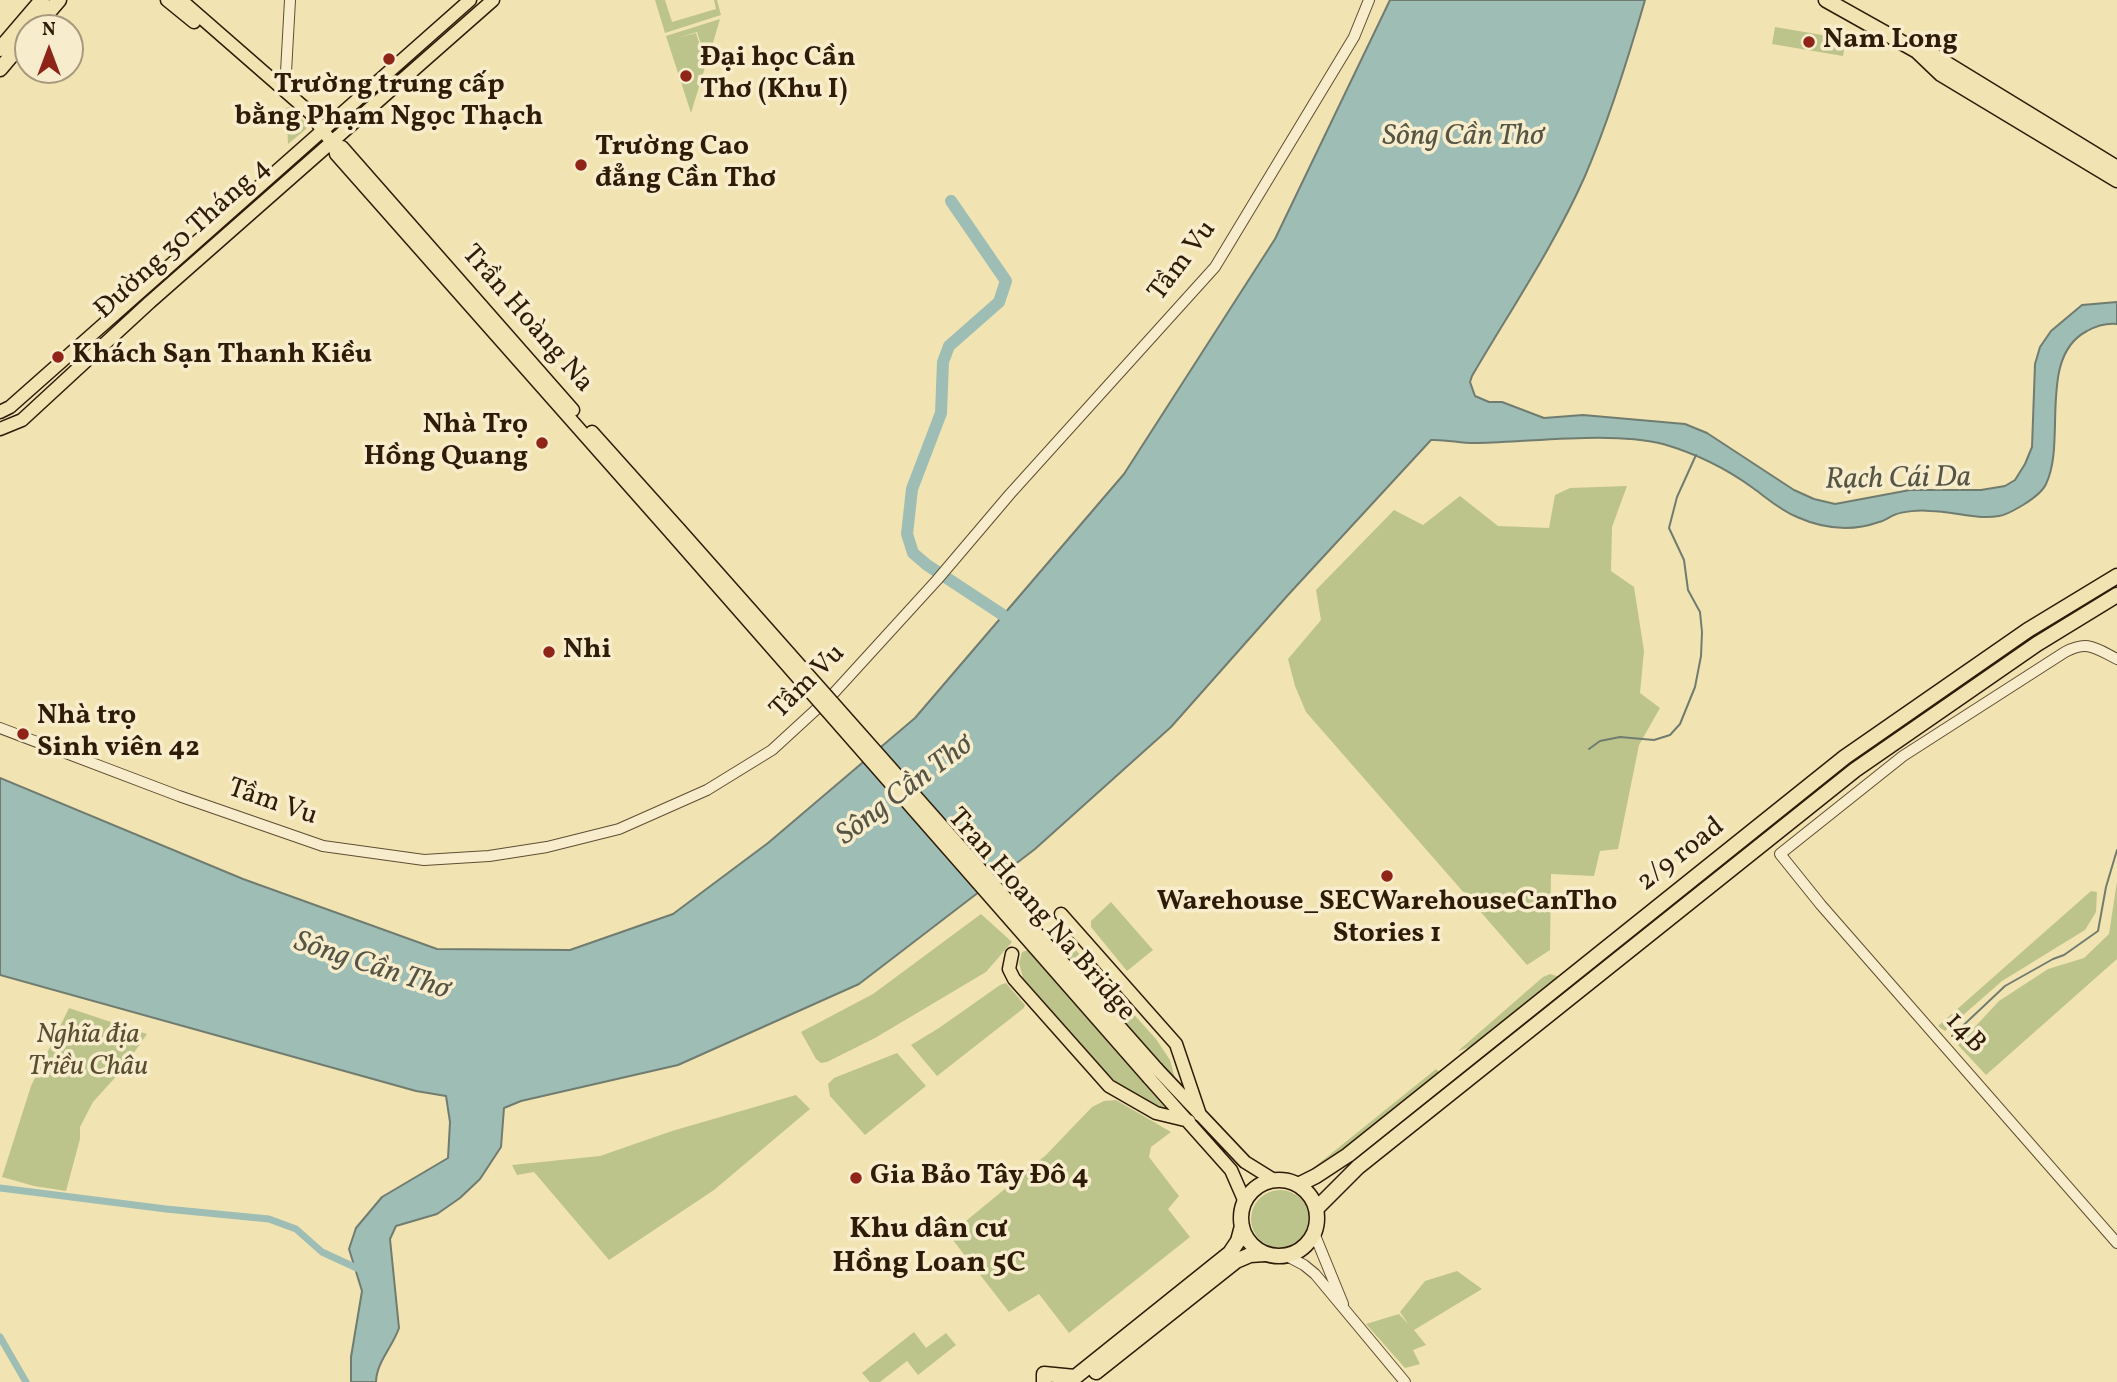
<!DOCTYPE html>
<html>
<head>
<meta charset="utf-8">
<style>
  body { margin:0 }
  #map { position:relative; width:2117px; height:1382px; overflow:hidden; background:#f2e4b2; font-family:Vollkorn,serif }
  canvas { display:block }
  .north { position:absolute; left:14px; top:14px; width:70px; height:70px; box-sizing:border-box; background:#f7edcd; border:2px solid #a7997e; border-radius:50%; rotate:0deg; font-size:19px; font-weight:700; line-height:28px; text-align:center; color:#2e1b08 }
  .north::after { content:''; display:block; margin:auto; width:24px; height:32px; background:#8f2418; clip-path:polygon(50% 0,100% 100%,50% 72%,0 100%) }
</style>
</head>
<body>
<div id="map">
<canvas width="2117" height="1382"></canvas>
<div class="north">N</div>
</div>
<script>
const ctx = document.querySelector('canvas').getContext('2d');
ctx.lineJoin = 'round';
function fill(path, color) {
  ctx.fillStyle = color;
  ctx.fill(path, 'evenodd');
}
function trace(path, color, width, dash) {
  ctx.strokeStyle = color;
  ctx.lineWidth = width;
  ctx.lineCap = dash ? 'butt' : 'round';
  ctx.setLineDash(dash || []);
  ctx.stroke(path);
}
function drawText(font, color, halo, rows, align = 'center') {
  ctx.font = font + ' Vollkorn,serif';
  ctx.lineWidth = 7;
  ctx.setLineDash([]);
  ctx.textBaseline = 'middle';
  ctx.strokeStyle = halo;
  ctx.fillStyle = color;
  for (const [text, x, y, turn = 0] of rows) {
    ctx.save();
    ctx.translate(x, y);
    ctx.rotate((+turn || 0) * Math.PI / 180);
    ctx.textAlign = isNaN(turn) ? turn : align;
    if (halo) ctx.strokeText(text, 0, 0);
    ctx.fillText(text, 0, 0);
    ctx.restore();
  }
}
fill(new Path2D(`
  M 655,0 L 665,0 L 672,22 L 716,9 L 714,0 L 717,0 L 721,15 L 665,33 Z
  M 720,19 L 707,63 L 697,32 L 678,38 L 696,33 L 706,64 L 691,113 L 666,36 Z
  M 1775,27 L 1846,39 L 1843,56 L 1772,44 Z
  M 289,107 L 308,125 L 306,129 L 288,144 L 286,108 Z
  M 1627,486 L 1612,527 L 1611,571 L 1634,587 L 1644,651 L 1640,693 L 1660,708 L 1639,745 L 1618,849 L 1600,851 L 1594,876 L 1551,874 L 1550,950 L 1527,965 L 1306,712 L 1295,686 L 1288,659 L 1321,620 L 1316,590 L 1394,510 L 1423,525 L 1460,496 L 1498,526 L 1549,528 L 1555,495 L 1570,488 Z
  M 2117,881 L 2117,959 L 1986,1075 L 1958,1045 L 1999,1001 L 2048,969 L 2084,958 L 2109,934 Z
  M 2091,891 L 2097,892 L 2096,912 L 2085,930 L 2002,981 L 1945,1031 L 1938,1026 Z
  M 1111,902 L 1153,950 L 1127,971 L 1091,927 L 1091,921 Z
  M 981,914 L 1012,942 L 986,972 L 875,1038 L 827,1062 L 821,1063 L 816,1059 L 801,1032 L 873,994 Z
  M 1053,933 L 1064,937 L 1156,1039 L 1170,1060 L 1176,1082 L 1050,935 Z
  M 1028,950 L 1166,1109 L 1133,1096 L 1104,1072 L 1023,978 L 1019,963 L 1022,952 Z
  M 1550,974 L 1560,977 C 1539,996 1483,1046 1458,1051 L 1543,977 Z
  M 1006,983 L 1025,1005 L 1024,1008 L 937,1076 L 911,1045 L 939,1028 L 1000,985 Z
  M 69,1008 L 147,1034 L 122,1070 L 93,1102 L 80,1127 L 80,1139 L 66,1191 L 34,1186 L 2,1177 L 31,1086 Z
  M 897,1053 L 926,1086 L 865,1135 L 830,1096 L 828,1084 L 834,1078 Z
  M 1436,1069 L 1440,1073 L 1336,1158 L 1318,1169 L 1312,1169 Z
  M 796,1095 L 810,1109 L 714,1190 L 609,1260 L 534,1172 L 517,1175 L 512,1165 L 600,1156 L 672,1131 Z
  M 1116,1100 L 1171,1132 L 1151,1147 L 1149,1157 L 1179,1196 L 1168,1209 L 1190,1237 L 1069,1333 L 1039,1294 L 1009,1312 L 949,1235 L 1046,1155 L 1092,1107 L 1104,1101 Z
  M1251 1219a29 29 0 1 1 58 0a29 29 0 1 1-58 0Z
  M 1457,1271 L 1482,1289 L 1414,1330 L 1426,1345 L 1413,1350 L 1420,1364 L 1405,1368 L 1366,1324 L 1399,1314 L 1409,1325 L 1400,1312 L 1425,1281 Z
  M 914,1332 L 926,1348 L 946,1333 L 956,1345 L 918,1375 L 907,1361 L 880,1382 L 870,1382 L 862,1373 Z`), '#bcc48b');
const water = new Path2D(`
  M 1390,0 L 1645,0 C 1628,59 1609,120 1585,176 C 1554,246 1510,311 1472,376 L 1470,382 L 1475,396 L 1489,402 L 1502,402 L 1544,418 L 1583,415 L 1685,424 L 1707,433 L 1794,490 L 1814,499 L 1835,504 L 1910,490 L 1981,490 L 2005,486 L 2015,480 L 2025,464 L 2032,447 L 2035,364 L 2040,347 L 2051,331 L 2082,305 L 2117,302 L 2117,324 C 2107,323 2096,326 2087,331 C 2037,357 2067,441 2046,484 C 2042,493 2031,500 2023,505 C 2016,509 2007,515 1999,516 C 1976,520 1953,511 1930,511 C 1920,510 1903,511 1894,515 C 1889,517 1885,521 1879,522 C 1851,532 1824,529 1797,517 C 1780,510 1768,499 1753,488 C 1727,469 1694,453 1663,444 C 1610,431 1534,442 1478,443 C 1462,444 1447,439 1431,440 L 1288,595 L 1171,727 L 1035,849 L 859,984 L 678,1065 L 521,1101 L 504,1108 L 501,1147 L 480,1179 L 460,1198 L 437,1214 L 396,1226 L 390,1239 L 399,1328 C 393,1346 376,1363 376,1382 L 351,1382 L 351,1357 L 362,1291 L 349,1249 L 356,1228 L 382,1197 L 448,1158 L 450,1122 L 446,1096 L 416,1091 L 0,975 L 0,778 L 243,879 L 437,949 L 570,950 L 673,914 L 768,843 L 915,718 L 1124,474 L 1275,239 Z`);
fill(water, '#9dbdb5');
trace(water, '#717c70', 2);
trace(new Path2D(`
  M 1589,749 L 1600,741 L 1620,737 L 1654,740 L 1670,735 L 1680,724 L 1695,687 L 1701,656 L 1702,632 L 1700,612 L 1688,590 L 1684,560 L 1669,528 L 1677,497 L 1696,455
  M 1952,1036 L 2005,986 L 2053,959 L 2064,955 L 2098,931 L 2106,887 L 2117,850`), '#717c70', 2);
trace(new Path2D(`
  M 0,1188 L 166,1209 L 269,1219 L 296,1229 L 322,1252 L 361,1270
  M 0,1337 L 26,1382`), '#9dbdb5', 7);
trace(new Path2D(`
  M 951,201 L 1006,281 L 999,302 L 949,346 L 943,362 L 941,413 L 912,489 L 907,534 L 913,553 L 927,565 L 1003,615`), '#9dbdb5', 12);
const minor = new Path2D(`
  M 285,90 L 290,0
  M 2117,659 C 2095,648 2088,640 2065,652 L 1903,756 L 1780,854 L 1821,905 L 2117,1243
  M 0,728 L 179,796 L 323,846 L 424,860 L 489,856 L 547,847 L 619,829 L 707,790 L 772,750 L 833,694 L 937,580 L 1010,494 L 1215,267 L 1354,37 L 1369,0
  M 1314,1233 L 1343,1304
  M 1285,1255 L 1304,1265 L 1315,1274 L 1405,1382`);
const major = new Path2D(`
  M 167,0 L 194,22
  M 181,0 L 315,117 C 318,131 335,139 336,154 L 672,534
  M 335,147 L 342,147 L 573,410
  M 0,412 L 10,407 L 470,0
  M 0,429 L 22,420 L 150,302 L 493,0
  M 592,432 L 679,529
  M 1061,914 L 1176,1044 L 1200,1115
  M 1012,954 L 1009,969 L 1014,979 L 1109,1086 L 1156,1113 L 1189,1121
  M 1157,1069 L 1245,1162 L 1274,1180
  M 1149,1078 L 1231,1170 L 1245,1202`);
const highway = new Path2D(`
  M 1826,0 L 1917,51 L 1934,56 L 2117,168
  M 35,28 L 59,0
  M 0,49 L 42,0
  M 1918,52 L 1941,74 L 2117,180
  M 0,69 L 28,36
  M1241 1218a38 38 0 1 1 76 0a38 38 0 1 1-76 0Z
  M 1298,1185 L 1316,1176 L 1348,1155 L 1845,757 L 2028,630 L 2117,576
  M 1316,1209 L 1358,1167 L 1855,770 L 2037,644 L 2117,595
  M 1096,1372 L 1236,1261 L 1250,1255 L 1265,1254
  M 1044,1382 L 1044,1374 L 1075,1377
  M 1069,1382 L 1230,1253 L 1238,1241 L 1242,1226`);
trace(minor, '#5f4d32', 12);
trace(major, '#2e1b08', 15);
trace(highway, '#2e1b08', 17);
trace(minor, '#f7edcd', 10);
trace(major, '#f2e4b2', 12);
trace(highway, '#f2e4b2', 14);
const majorBridge = new Path2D(`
  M 679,529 L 1157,1069
  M 672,534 L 1149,1078`);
trace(majorBridge, '#2e1b08', 15, []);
trace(majorBridge, '#f2e4b2', 12);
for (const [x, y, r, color] of [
  [1809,42,7,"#8f2418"],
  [389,59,7,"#8f2418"],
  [686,76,7,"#8f2418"],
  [581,165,7,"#8f2418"],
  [58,357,7,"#8f2418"],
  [542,443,7,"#8f2418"],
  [549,652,7,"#8f2418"],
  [23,734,7,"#8f2418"],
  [1387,876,7,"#8f2418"],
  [856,1178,7,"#8f2418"]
]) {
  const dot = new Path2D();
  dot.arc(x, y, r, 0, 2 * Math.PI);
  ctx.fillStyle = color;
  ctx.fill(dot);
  trace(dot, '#f7edcd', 2.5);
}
drawText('bold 28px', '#2e1b08', '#f7edcd', [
  ["Nam Long",1823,42],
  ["Đại học Cần",700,60],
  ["Thơ (Khu I)",700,92],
  ["Trường trung cấp",389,87,"center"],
  ["bằng Phạm Ngọc Thạch",389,119,"center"],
  ["Trường Cao",595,149],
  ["đẳng Cần Thơ",595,181],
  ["Khách Sạn Thanh Kiều",72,357],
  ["Nhà Trọ",528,427,"right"],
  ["Hồng Quang",528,459,"right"],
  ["Nhi",563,652],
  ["Nhà trọ",37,718],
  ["Sinh viên 42",37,750],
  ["Warehouse_SECWarehouseCanTho",1387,904,"center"],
  ["Stories 1",1387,936,"center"],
  ["Gia Bảo Tây Đô 4",870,1178]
], 'left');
drawText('28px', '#2e1b08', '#f7edcd', [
  ["Đường 30 Tháng 4",184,240,-42],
  ["Tầm Vu",1184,262,-53],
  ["Trần Hoàng Na",526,320,49],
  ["Tầm Vu",809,683,-45],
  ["Tầm Vu",272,804,19],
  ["2/9 road",1682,856,-38],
  ["Tran Hoang Na Bridge",1040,916,49],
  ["14B",1964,1034,47]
]);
drawText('italic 28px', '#594e2f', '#f7edcd', [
  ["Nghĩa địa",88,1037],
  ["Triều Châu",88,1069]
]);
drawText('italic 30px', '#555445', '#f7edcd', [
  ["Sông Cần Thơ",1463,138],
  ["Rạch Cái Da",1898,481,-1],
  ["Sông Cần Thơ",906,792,-37],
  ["Sông Cần Thơ",371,968,18]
]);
drawText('bold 30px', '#2e1b08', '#f7edcd', [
  ["Khu dân cư",929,1231],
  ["Hồng Loan 5C",929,1265]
]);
</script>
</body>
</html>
